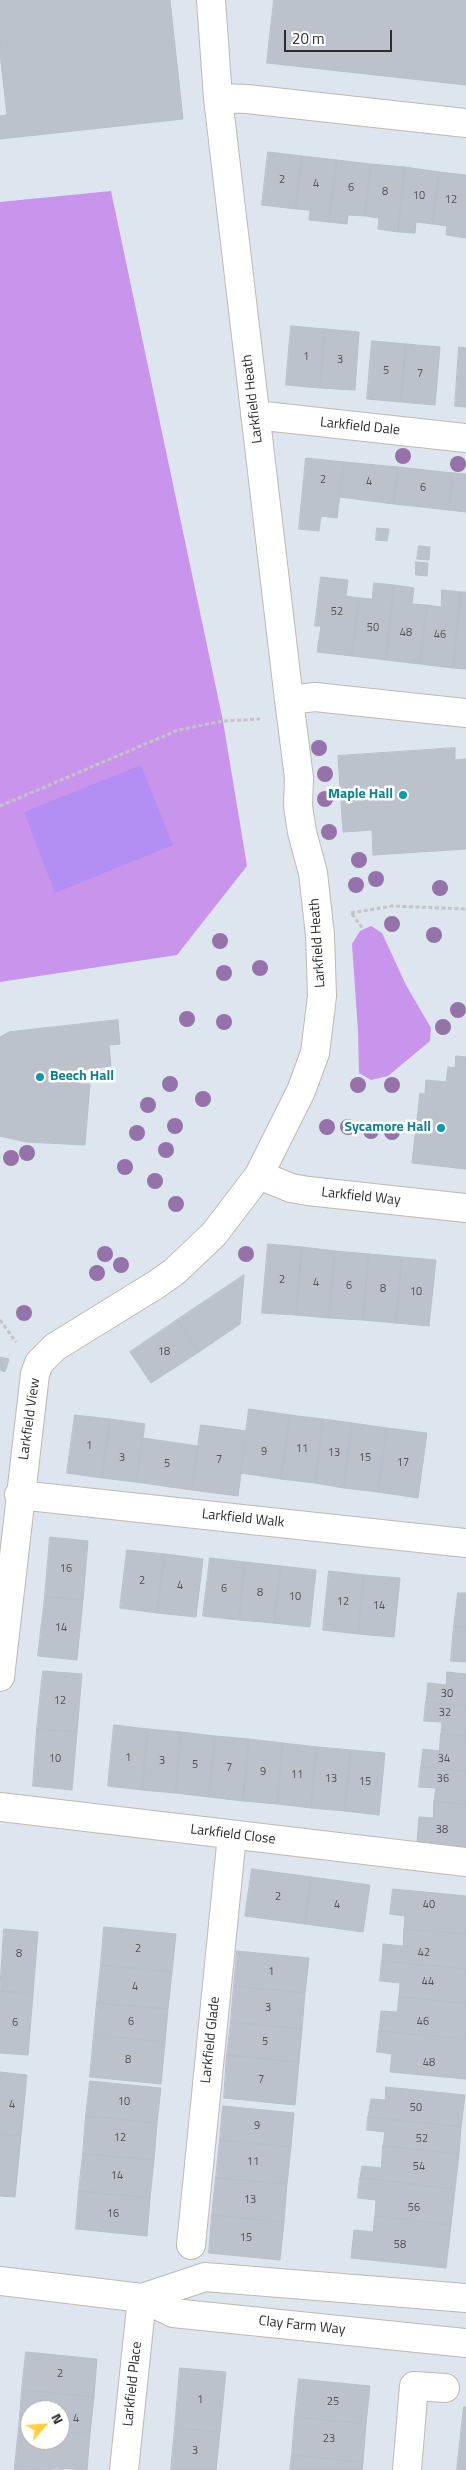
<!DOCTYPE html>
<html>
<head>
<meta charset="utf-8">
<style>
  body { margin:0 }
  #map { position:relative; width:466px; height:2470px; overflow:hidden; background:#dde6ef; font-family:"Titillium Web",sans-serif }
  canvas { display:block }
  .north { position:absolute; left:20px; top:2400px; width:50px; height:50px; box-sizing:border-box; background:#fff; border:1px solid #ababab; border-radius:50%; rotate:63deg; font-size:14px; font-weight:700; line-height:20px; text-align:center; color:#2c2c2c }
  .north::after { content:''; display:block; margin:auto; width:18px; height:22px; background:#ffd03a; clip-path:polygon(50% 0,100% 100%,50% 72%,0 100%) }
  .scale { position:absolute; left:284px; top:30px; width:108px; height:22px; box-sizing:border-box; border:2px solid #2c2c2c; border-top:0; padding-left:6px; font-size:15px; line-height:18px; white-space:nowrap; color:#2c2c2c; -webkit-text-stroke:4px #fff; paint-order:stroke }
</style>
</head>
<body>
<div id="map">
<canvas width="466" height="2470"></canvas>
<div class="north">N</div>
<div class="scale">20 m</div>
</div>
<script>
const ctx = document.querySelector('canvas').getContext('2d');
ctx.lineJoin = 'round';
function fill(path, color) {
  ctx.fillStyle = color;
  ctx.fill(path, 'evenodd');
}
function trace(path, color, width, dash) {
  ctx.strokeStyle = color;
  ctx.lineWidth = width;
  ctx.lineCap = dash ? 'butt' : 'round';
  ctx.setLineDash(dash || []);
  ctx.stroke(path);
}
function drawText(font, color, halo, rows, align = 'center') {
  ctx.font = font + ' "Titillium Web",sans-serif';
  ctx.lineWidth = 5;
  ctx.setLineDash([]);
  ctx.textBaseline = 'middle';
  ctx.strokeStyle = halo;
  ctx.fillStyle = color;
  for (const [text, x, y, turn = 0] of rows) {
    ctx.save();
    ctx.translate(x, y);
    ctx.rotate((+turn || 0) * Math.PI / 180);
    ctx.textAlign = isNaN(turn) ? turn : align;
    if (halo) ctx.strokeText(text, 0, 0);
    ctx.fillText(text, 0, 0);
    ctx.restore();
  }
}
fill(new Path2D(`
  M 111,191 L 223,721 L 247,866 L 177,955 L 0,982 L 0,202 Z
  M 371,926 L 382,933 L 406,985 L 431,1028 L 430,1041 L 388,1076 L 371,1080 L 359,1073 L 358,1031 L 352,944 L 360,931 Z`), '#c994eb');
fill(new Path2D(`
  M 141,765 L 173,845 L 55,893 L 24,812 Z`), '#b48ff3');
const building = new Path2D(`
  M 0,0 L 170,0 L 183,119 L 0,139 L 0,116 L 7,115 L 0,53 Z
  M 274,0 L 466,0 L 466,85 L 267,63 Z
  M 268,152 L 302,156 L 296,209 L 262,205 Z
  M 302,156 L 337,160 L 329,222 L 309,220 L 310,210 L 296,209 Z
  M 337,160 L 371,164 L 365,216 L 348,215 L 347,224 L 329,222 Z
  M 371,164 L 405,167 L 398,232 L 378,229 L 379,218 L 365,216 Z
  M 405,167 L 439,172 L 433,224 L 416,222 L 415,233 L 398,232 Z
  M 439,172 L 466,175 L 466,238 L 446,235 L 447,226 L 433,224 Z
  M 291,326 L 325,329 L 320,388 L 286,385 Z
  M 325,329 L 359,332 L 355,390 L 320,388 Z
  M 372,341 L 406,344 L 401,402 L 367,399 Z
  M 406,344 L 440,347 L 435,405 L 401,402 Z
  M 459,347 L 466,348 L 466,407 L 455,406 Z
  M 306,458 L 344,462 L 337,518 L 321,516 L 319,531 L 299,529 Z
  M 344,462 L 398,467 L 394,504 L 340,497 Z
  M 398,467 L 453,473 L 449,510 L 394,504 Z
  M 453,473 L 466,474 L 466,512 L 449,510 Z
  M 377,528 L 389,529 L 387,541 L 376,540 Z
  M 419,546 L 430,547 L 429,560 L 417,559 Z
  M 416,562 L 428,563 L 427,576 L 416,575 Z
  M 321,577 L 348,580 L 346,596 L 359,598 L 352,656 L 317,652 L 321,626 L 315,626 Z
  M 374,583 L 394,585 L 386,660 L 352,656 L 359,598 L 372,599 Z
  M 394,585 L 414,588 L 412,604 L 427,605 L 420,664 L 386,660 Z
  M 442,590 L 461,592 L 453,668 L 420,664 L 427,605 L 441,607 Z
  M 461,592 L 466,592 L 466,669 L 453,668 Z
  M 455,748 L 455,760 L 466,759 L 466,849 L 373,855 L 372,830 L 343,832 L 338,756 Z
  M 118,1020 L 120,1044 L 109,1045 L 111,1066 L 81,1070 L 80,1084 L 90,1084 L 85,1145 L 26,1142 L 0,1136 L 0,1037 L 9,1032 Z
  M 456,1056 L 466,1057 L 466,1169 L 412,1163 L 420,1093 L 425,1094 L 426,1080 L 446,1082 L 448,1067 L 455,1068 Z
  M 268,1244 L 302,1247 L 296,1315 L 262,1313 Z
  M 302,1247 L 335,1251 L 329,1318 L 296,1315 Z
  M 335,1251 L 369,1254 L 363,1320 L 329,1318 Z
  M 369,1254 L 402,1257 L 396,1323 L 363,1320 Z
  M 402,1257 L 436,1260 L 429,1326 L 396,1323 Z
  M 244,1275 L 240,1324 L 199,1352 L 177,1320 Z
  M 177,1320 L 199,1352 L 151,1383 L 130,1352 Z
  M 0,1357 L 9,1359 L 5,1372 L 0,1370 Z
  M 249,1409 L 290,1415 L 281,1479 L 241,1473 Z
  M 75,1415 L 110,1419 L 102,1478 L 67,1473 Z
  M 290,1415 L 323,1419 L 315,1483 L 281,1479 Z
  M 110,1419 L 145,1424 L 136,1482 L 102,1478 Z
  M 323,1419 L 352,1423 L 344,1488 L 315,1483 Z
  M 352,1423 L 387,1428 L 378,1492 L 344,1488 Z
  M 201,1425 L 247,1431 L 238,1496 L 192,1490 Z
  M 387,1428 L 427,1433 L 418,1498 L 378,1492 Z
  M 143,1438 L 198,1446 L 192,1490 L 136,1482 Z
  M 50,1537 L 88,1541 L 83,1600 L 45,1597 Z
  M 127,1550 L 165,1554 L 157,1613 L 120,1608 Z
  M 165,1554 L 203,1559 L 196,1617 L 157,1613 Z
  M 210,1558 L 245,1562 L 239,1620 L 203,1616 Z
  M 245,1562 L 281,1566 L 274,1623 L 239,1620 Z
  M 281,1566 L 316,1570 L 310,1627 L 274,1623 Z
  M 329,1571 L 364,1575 L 358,1634 L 323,1630 Z
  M 364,1575 L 400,1578 L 394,1637 L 358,1634 Z
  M 458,1593 L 466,1593 L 466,1628 L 454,1626 Z
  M 45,1597 L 83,1600 L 77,1660 L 38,1656 Z
  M 454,1626 L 466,1628 L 466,1662 L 451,1661 Z
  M 43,1671 L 82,1674 L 77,1732 L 37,1729 Z
  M 447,1672 L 466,1674 L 466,1706 L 426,1702 L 428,1683 L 446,1685 Z
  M 426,1702 L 466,1706 L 466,1736 L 441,1734 L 442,1722 L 424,1721 Z
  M 114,1725 L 148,1729 L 142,1790 L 108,1786 Z
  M 37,1729 L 77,1732 L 72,1790 L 33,1786 Z
  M 148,1729 L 181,1732 L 176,1793 L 142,1790 Z
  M 181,1732 L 215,1736 L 209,1797 L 176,1793 Z
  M 441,1734 L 466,1736 L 466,1771 L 421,1767 L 423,1749 L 439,1751 Z
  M 215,1736 L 249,1739 L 243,1801 L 209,1797 Z
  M 249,1739 L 283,1743 L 277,1804 L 243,1801 Z
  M 283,1743 L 317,1747 L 311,1808 L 277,1804 Z
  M 317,1747 L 351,1750 L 345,1811 L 311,1808 Z
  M 351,1750 L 385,1753 L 379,1815 L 345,1811 Z
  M 421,1767 L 466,1771 L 466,1805 L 434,1801 L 436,1788 L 419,1787 Z
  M 434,1801 L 466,1805 L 466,1848 L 417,1842 L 419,1817 L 433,1818 Z
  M 252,1869 L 311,1877 L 305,1924 L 245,1916 Z
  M 311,1877 L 370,1885 L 363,1932 L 305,1924 Z
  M 393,1889 L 466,1896 L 466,1934 L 404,1929 L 405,1916 L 390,1914 Z
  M 104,1927 L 176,1934 L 172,1972 L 101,1965 Z
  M 4,1929 L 38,1932 L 33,1994 L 0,1991 Z
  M 404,1929 L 466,1934 L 466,1969 L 382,1961 L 383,1944 L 403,1946 Z
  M 237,1951 L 309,1958 L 305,1993 L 234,1986 Z
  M 382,1961 L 466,1969 L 466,2003 L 399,1997 L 400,1983 L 380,1981 Z
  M 101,1965 L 172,1972 L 168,2009 L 97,2003 Z
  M 234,1986 L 305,1993 L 302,2029 L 231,2022 Z
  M 0,1991 L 33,1994 L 28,2055 L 0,2053 Z
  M 399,1997 L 466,2003 L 466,2039 L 379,2031 L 381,2011 L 397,2012 Z
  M 97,2003 L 168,2009 L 165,2042 L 94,2035 Z
  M 231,2022 L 302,2029 L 299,2062 L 227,2055 Z
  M 379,2031 L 466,2039 L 466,2079 L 390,2072 L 392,2054 L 377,2052 Z
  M 94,2035 L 165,2042 L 161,2084 L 90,2077 Z
  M 227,2055 L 299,2062 L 295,2105 L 224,2098 Z
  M 0,2072 L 27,2075 L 21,2136 L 0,2134 Z
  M 90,2081 L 161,2088 L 157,2123 L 86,2116 Z
  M 386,2087 L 465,2095 L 461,2127 L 368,2117 L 371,2099 L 385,2100 Z
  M 223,2106 L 294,2113 L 291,2147 L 220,2140 Z
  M 86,2116 L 157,2123 L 154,2160 L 83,2154 Z
  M 368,2117 L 461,2127 L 459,2154 L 383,2146 L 385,2132 L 367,2130 Z
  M 0,2134 L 21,2136 L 15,2197 L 0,2196 Z
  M 220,2140 L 291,2147 L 287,2184 L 216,2178 Z
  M 383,2146 L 459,2154 L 455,2189 L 360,2178 L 362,2166 L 381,2168 Z
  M 83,2154 L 154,2160 L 150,2198 L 79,2191 Z
  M 216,2178 L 287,2184 L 284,2222 L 212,2215 Z
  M 360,2178 L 455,2189 L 451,2225 L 375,2216 L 376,2200 L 358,2198 Z
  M 79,2191 L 150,2198 L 147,2236 L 76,2229 Z
  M 212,2215 L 284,2222 L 280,2260 L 209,2253 Z
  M 375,2216 L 451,2225 L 446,2268 L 351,2258 L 354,2230 L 373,2232 Z
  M 26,2352 L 97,2359 L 94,2397 L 22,2390 Z
  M 180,2368 L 226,2372 L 220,2432 L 175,2428 Z
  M 299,2379 L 370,2386 L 366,2424 L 295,2417 Z
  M 22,2390 L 94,2397 L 90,2434 L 60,2432 L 60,2410 L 30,2410 L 30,2429 L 19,2428 Z
  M 464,2407 L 466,2407 L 466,2470 L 457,2470 Z
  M 295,2417 L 366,2424 L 363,2462 L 292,2455 Z
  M 19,2428 L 30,2429 L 30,2440 L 60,2440 L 60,2432 L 90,2434 L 87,2470 L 15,2465 Z
  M 175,2428 L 220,2432 L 216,2470 L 171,2470 Z
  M 292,2455 L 363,2462 L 362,2470 L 290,2470 Z
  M 15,2465 L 64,2470 L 15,2470 Z`);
fill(building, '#bcc2cb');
trace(building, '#b6bfcb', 1);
const minor = new Path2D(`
  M 211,0 L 218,98 L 289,700
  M 218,98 L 247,99 L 466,123
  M 255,415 L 466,438
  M 259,1175 L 291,1188 L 308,1191 L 466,1208
  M 19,1495 L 466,1543
  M 0,1677 L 35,1374 L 39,1363 L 55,1347 L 157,1284 L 174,1272 L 214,1234 L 259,1175 L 301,1091 L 315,1053 L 322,996 L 320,935 L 313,873 L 302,832 L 298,806 L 299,778 L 289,700 L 315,697 L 466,713
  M 0,1807 L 466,1862
  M 191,2245 L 232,1835
  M 0,2281 L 142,2298 L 173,2313 L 466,2343
  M 142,2298 L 205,2277 L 466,2298
  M 124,2470 L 142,2298
  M 407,2470 L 414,2386 L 445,2388`);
trace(minor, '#bdb9ad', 30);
trace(new Path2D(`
  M 0,806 L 178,730 L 223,721 L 260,719
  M 351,913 L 392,906 L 466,909
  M 352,914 L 363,929
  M 0,1320 L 16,1342`), '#c4c4c4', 3, [4, 2.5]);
trace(minor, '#fff', 28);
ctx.fillStyle = '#9572aa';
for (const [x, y] of [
  [403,456],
  [458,464],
  [319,748],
  [325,774],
  [325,799],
  [329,832],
  [359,860],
  [376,879],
  [356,885],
  [440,888],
  [392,924],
  [434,935],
  [220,941],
  [260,968],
  [224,973],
  [458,1010],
  [187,1019],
  [224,1022],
  [443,1027],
  [170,1084],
  [358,1085],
  [392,1085],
  [203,1099],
  [148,1105],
  [175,1126],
  [327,1127],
  [348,1127],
  [371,1131],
  [392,1132],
  [137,1133],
  [166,1150],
  [27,1153],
  [11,1158],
  [125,1167],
  [155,1181],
  [176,1204],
  [105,1254],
  [246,1254],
  [121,1265],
  [97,1273],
  [24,1313]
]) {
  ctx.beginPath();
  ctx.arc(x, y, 8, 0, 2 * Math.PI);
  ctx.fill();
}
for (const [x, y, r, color] of [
  [403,795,5,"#0f9aa8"],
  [40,1077,5,"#0f9aa8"],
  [441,1128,5,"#0f9aa8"]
]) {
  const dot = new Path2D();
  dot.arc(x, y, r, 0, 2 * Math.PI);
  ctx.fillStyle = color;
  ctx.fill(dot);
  trace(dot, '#fff', 2);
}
drawText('11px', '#505254', null, [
  ["2",282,180],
  ["4",316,184],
  ["6",351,188],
  ["8",385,192],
  ["10",419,196],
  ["12",451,200],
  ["1",306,357],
  ["3",340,360],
  ["5",386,371],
  ["7",420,374],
  ["2",323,480],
  ["4",369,482],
  ["6",423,488],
  ["52",337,612],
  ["50",373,628],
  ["48",406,633],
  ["46",440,635],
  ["2",282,1280],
  ["4",316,1283],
  ["6",349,1286],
  ["8",383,1289],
  ["10",416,1292],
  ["18",164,1352],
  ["1",89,1446],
  ["11",302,1449],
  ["9",264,1452],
  ["13",334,1453],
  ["3",122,1458],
  ["15",365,1458],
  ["7",219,1460],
  ["17",403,1463],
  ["5",167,1464],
  ["16",66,1569],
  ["2",142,1581],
  ["4",180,1586],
  ["6",224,1589],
  ["8",260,1593],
  ["10",295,1597],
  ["12",343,1602],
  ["14",379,1606],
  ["14",61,1628],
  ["30",447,1694],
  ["12",60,1701],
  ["32",445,1713],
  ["1",128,1758],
  ["10",55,1759],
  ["34",444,1759],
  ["3",162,1761],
  ["5",195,1765],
  ["7",229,1768],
  ["9",263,1772],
  ["11",297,1775],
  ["13",331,1779],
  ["36",443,1779],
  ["15",365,1782],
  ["38",442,1830],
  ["2",278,1897],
  ["4",337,1905],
  ["40",429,1905],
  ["2",138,1949],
  ["42",424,1953],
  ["8",19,1954],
  ["1",271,1972],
  ["44",428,1982],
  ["4",135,1987],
  ["3",268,2008],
  ["6",131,2022],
  ["46",423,2022],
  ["6",15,2023],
  ["5",265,2042],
  ["8",128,2060],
  ["48",429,2063],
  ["7",261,2080],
  ["10",124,2102],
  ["4",12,2105],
  ["50",416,2108],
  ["9",257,2126],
  ["12",120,2138],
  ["52",422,2139],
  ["11",253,2162],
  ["54",419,2167],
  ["14",117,2176],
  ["13",250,2200],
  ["56",414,2208],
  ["16",113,2214],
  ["15",246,2238],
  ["58",400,2245],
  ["2",60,2374],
  ["1",200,2400],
  ["25",333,2402],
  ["4",76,2419],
  ["23",329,2439],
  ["3",195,2451]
]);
drawText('14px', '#2c2c2c', '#fff', [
  ["Larkfield Heath",253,399,-97],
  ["Larkfield Dale",360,427,6],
  ["Larkfield Heath",318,943,-94],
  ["Larkfield Way",361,1197,6],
  ["Larkfield View",30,1419,-82],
  ["Larkfield Walk",243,1519,6],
  ["Larkfield Close",233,1835,7],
  ["Larkfield Glade",211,2040,-84],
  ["Clay Farm Way",302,2326,6],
  ["Larkfield Place",133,2384,-84]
]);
drawText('bold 14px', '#0d838f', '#fff', [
  ["Maple Hall",393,795],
  ["Beech Hall",50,1077,"left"],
  ["Sycamore Hall",431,1128]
], 'right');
</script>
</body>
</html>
